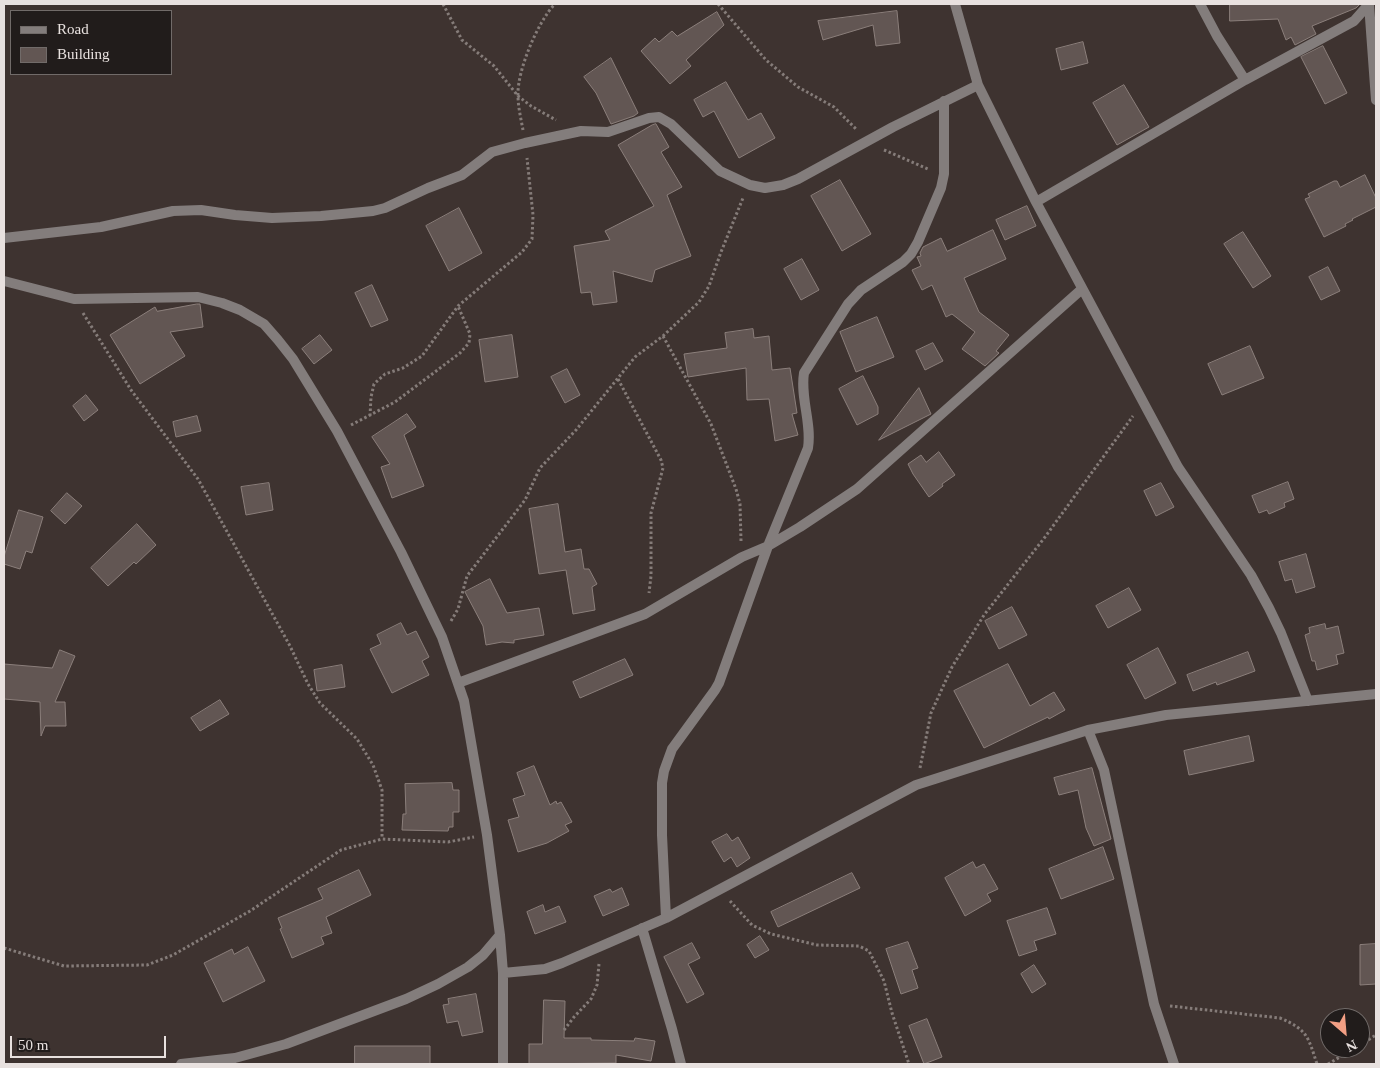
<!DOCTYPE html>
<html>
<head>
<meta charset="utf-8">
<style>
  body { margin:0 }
  #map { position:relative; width:1380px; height:1068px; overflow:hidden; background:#3e3330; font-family:Georgia,serif }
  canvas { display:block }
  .frame { position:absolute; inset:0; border:5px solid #e8e1df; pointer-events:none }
  .legend { position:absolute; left:10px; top:10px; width:162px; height:65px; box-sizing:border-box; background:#211c1b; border:1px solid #716b69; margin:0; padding:6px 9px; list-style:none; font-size:15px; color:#e8e1df }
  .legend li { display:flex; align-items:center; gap:10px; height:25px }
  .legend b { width:25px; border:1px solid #716b69 }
  .north { position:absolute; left:1320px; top:1008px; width:50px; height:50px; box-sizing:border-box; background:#211c1b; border:1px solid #716b69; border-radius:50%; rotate:153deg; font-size:14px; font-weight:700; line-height:20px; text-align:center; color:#e8e1df }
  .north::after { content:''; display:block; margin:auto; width:18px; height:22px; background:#f39f84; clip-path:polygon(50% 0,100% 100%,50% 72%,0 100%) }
  .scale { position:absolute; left:10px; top:1036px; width:156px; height:22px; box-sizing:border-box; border:2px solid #e8e1df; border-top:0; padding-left:6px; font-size:15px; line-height:18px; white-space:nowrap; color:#e8e1df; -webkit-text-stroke:4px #211c1b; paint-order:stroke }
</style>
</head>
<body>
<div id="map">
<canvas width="1380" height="1068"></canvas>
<div class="frame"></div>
<ul class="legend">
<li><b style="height:6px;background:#837d7c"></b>Road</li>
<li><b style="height:14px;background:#625653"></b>Building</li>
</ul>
<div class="north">N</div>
<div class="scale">50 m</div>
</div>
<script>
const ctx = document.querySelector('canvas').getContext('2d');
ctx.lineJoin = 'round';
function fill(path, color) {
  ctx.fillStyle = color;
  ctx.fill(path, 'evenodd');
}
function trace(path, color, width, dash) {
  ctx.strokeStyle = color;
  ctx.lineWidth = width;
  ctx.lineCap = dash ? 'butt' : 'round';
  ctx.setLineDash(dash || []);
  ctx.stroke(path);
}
const building = new Path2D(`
  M 1230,4 L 1360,4 L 1356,8 L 1312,26 L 1316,34 L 1295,45 L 1291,37 L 1286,40 L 1278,19 L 1230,21 Z
  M 897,11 L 900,43 L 876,46 L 873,25 L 823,40 L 818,21 Z
  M 717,12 L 724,25 L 686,60 L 691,66 L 670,84 L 641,51 L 655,38 L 659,42 L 672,31 L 677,36 Z
  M 1083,42 L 1088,63 L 1061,70 L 1056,49 Z
  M 1323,46 L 1347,93 L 1325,104 L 1301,57 Z
  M 611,58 L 638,113 L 634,116 L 611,124 L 596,93 L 584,77 Z
  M 726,82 L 748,120 L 761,113 L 775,138 L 739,158 L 714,111 L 703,117 L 694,100 Z
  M 1124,85 L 1149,127 L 1117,145 L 1093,103 Z
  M 656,124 L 669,147 L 661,152 L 682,187 L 667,195 L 691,256 L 655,270 L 652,282 L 613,271 L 617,302 L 593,305 L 591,292 L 581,293 L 574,246 L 610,240 L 605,231 L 654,206 L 618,145 L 652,125 Z
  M 1365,175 L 1376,198 L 1376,207 L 1352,219 L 1353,220 L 1345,224 L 1346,226 L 1324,237 L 1305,199 L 1310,197 L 1308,194 L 1334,181 L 1337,181 L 1340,187 Z
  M 840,180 L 871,234 L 842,251 L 811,196 Z
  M 1027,206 L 1036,226 L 1005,240 L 996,220 Z
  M 459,208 L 482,253 L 449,271 L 426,226 Z
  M 993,230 L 1006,259 L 964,278 L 979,312 L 1009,335 L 996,351 L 999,353 L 985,366 L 962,349 L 975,332 L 952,314 L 946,317 L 932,285 L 922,290 L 912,270 L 921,266 L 917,257 L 921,256 L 920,253 L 923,247 L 941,238 L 947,251 Z
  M 1243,232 L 1271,276 L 1253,288 L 1224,244 Z
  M 802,259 L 819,290 L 801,300 L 784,269 Z
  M 1328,267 L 1340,291 L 1321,300 L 1309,277 Z
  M 372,285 L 388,320 L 371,327 L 355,293 Z
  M 197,304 L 200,304 L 203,327 L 170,332 L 185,356 L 140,384 L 110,335 L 155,307 L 157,311 Z
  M 877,317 L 894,357 L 856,372 L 840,332 Z
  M 753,329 L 754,338 L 769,336 L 772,370 L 790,368 L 797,413 L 792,414 L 798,435 L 775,441 L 769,399 L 747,400 L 746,368 L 688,377 L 684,354 L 727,348 L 725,333 Z
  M 320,335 L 332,350 L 314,364 L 302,349 Z
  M 512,335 L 518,377 L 485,382 L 479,340 Z
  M 933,343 L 943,361 L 925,370 L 916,351 Z
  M 1250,346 L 1264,378 L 1222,395 L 1208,364 Z
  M 567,369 L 580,395 L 565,403 L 551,377 Z
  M 863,376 L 878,407 L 878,414 L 857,425 L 839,389 Z
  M 919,388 L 931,414 L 879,440 Z
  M 86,395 L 98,410 L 84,421 L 73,406 Z
  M 407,414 L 416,427 L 404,435 L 424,486 L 392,498 L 381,467 L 390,464 L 372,437 Z
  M 197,416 L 201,431 L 176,437 L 173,422 Z
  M 939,452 L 955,475 L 942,484 L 943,486 L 929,497 L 913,474 L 908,464 L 921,455 L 926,462 Z
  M 1288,482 L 1294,499 L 1284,503 L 1285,507 L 1269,514 L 1267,510 L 1259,513 L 1252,496 Z
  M 269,483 L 273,510 L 246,515 L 241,487 Z
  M 1161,483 L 1174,507 L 1156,516 L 1144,491 Z
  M 67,493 L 82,506 L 65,524 L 51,511 Z
  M 558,504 L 565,552 L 581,549 L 584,569 L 589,569 L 597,584 L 592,587 L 595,610 L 573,614 L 566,570 L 539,574 L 529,509 Z
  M 19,510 L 43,517 L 32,553 L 26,551 L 20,569 L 4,564 L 4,557 Z
  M 137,524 L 156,545 L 136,564 L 134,562 L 108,586 L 91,568 Z
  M 1306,554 L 1315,587 L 1296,593 L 1292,579 L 1285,581 L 1279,562 Z
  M 490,579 L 507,613 L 539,608 L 544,635 L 514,640 L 514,643 L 502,642 L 486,645 L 483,626 L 465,592 Z
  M 1129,588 L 1141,610 L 1108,628 L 1096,606 Z
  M 1012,607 L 1027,635 L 999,649 L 985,621 Z
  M 401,623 L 407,635 L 416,631 L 429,657 L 422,661 L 429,675 L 392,693 L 370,649 L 381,644 L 377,635 Z
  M 1325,624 L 1326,629 L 1338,626 L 1344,653 L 1336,655 L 1338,664 L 1317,670 L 1315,661 L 1312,661 L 1305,635 L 1310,633 L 1309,628 Z
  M 1158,648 L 1176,683 L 1145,699 L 1127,665 Z
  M 60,650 L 75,656 L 55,702 L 65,702 L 66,726 L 45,726 L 41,736 L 40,702 L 4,699 L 4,664 L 52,668 Z
  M 1248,652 L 1255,671 L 1217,685 L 1216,682 L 1193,691 L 1187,675 Z
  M 625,659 L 633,675 L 580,698 L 573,682 Z
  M 1008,664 L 1030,706 L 1054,692 L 1065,710 L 1049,719 L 1048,717 L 984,748 L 954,691 Z
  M 342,665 L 345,687 L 317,691 L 314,670 Z
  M 220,700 L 229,714 L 200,731 L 191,718 Z
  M 1249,736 L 1254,761 L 1189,775 L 1184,751 Z
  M 534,766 L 550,805 L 556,801 L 557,804 L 561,802 L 572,822 L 565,825 L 569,831 L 547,843 L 518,852 L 508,820 L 519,817 L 513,799 L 525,795 L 517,773 Z
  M 1092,768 L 1111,839 L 1094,846 L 1086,828 L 1078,790 L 1059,795 L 1054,778 Z
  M 452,783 L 453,790 L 459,790 L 459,812 L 453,812 L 453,827 L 449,827 L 448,831 L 402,830 L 403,814 L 406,814 L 405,784 Z
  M 727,834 L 732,841 L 738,837 L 750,858 L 737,867 L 731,857 L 724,862 L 712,842 Z
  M 1103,847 L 1114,879 L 1061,899 L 1049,869 Z
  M 973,862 L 976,868 L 984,864 L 998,889 L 987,894 L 991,901 L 965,916 L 945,878 Z
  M 359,870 L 371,895 L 326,917 L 332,933 L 321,937 L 324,944 L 292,958 L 280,929 L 282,928 L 278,918 L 323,899 L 318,889 Z
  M 852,873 L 860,888 L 778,927 L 771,912 Z
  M 622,888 L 629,905 L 603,916 L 594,896 L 610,889 L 612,892 Z
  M 543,905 L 545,912 L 559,906 L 566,922 L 535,934 L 527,912 Z
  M 1047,908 L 1056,934 L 1034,941 L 1037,950 L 1019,956 L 1007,921 Z
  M 760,936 L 769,950 L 755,958 L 747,945 Z
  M 908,942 L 918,968 L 912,970 L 918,988 L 901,994 L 886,949 Z
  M 692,943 L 700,958 L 688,964 L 704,994 L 687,1003 L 664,957 Z
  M 1376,944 L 1376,984 L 1360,985 L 1360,945 Z
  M 248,947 L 265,981 L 223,1002 L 204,963 L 232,949 L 234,954 Z
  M 1034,965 L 1046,984 L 1032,993 L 1021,974 Z
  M 476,994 L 483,1032 L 462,1036 L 458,1021 L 447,1023 L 443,1005 L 449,1004 L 448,999 Z
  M 544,1000 L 565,1001 L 564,1038 L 591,1038 L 591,1040 L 634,1041 L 635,1038 L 655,1041 L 651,1061 L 616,1055 L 616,1063 L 529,1064 L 529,1044 L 542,1044 Z
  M 927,1019 L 942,1057 L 924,1064 L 909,1026 Z
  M 355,1046 L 430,1046 L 430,1064 L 355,1064 Z`);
fill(building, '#625653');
trace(building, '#8b7f7b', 1);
trace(new Path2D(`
  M 443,4 L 462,40 L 494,66 L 518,96 L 531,106 L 556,120
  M 718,4 L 766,60 L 798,87 L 834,107 L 857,130
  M 523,130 C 521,119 518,107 518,95 C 517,71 538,21 555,4
  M 884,150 L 928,169
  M 83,313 L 131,390 L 198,479 L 290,646 L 308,684 L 320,703 L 357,739 L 373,765 L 382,790 L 382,839
  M 663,336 L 711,424 L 736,489 L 740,504 L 741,541
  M 618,379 L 661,460 L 663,468 L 651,513 L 651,576 L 649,593
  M 370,416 L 371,397 L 374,384 L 385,374 L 403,368 L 422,356 L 458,306 L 522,252 L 532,239 L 533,215 L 527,158
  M 351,425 L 395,402 L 460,353 L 469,343 L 470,334 L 458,306
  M 451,621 L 458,609 L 467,576 L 525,500 L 540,468 L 576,430 L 635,357 L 663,336 L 699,302 L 709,286 L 721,252 L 743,198
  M 920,768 L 931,713 L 952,667 L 984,615 L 1045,537 L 1133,416
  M 730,901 L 752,925 L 771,934 L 817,945 L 859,946 L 869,951 L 884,981 L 892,1013 L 909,1064
  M 4,948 L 64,966 L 147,965 L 173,955 L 250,911 L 341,850 L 382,839 L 448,842 L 474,837
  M 1170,1006 L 1280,1018 C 1308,1030 1308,1037 1317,1064
  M 564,1030 L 574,1017 L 591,999 L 597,985 L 599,964
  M 1360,1045 L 1376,1035
  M 1328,1064 L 1355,1048`), '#857c79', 3, [2.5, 2.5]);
trace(new Path2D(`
  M 955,4 L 978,85 L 1036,202 L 1178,467 L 1251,575 L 1269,608 L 1281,633 L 1308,701
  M 1200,4 L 1217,36 L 1245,80
  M 1369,4 L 1376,100
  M 1036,202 L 1245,80 L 1354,21 L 1369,4
  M 4,238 L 101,227 L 173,211 L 201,210 L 235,215 L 272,218 L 321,216 L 373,211 L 385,208 L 428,188 L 462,175 L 492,152 L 525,143 L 581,131 L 608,132 L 649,118 L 659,117 L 671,124 L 720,171 L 750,185 L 765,188 L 783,185 L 798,179 L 893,127 L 978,85
  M 4,281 L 74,299 L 198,297 L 222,303 L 240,310 L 264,324 L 278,340 L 293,359 L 337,431 L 401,552 L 442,637 L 464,701 L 487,835 L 500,935 L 503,973 L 503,1064
  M 458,683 L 645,614 L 742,557 L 768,546 L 800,527 L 857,489 L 1082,289
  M 1088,730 L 1104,770 L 1154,1004 L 1174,1064
  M 666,918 L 662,835 L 662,783 L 664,771 L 672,749 L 715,690 L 719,683 L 768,546 L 808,448 C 812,423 800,398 804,373 L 848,304 L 861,290 L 903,262 L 911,254 L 918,242 L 941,188 L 944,174 L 944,101
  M 642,928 L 672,1029 L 681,1064
  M 503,973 L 545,969 L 562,963 L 666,918 L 916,785 L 1088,730 L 1166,715 L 1376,694
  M 181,1064 L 235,1058 L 286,1044 L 406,999 L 438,984 L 468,967 L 483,955 L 500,935`), '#837d7c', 10);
</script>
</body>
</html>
